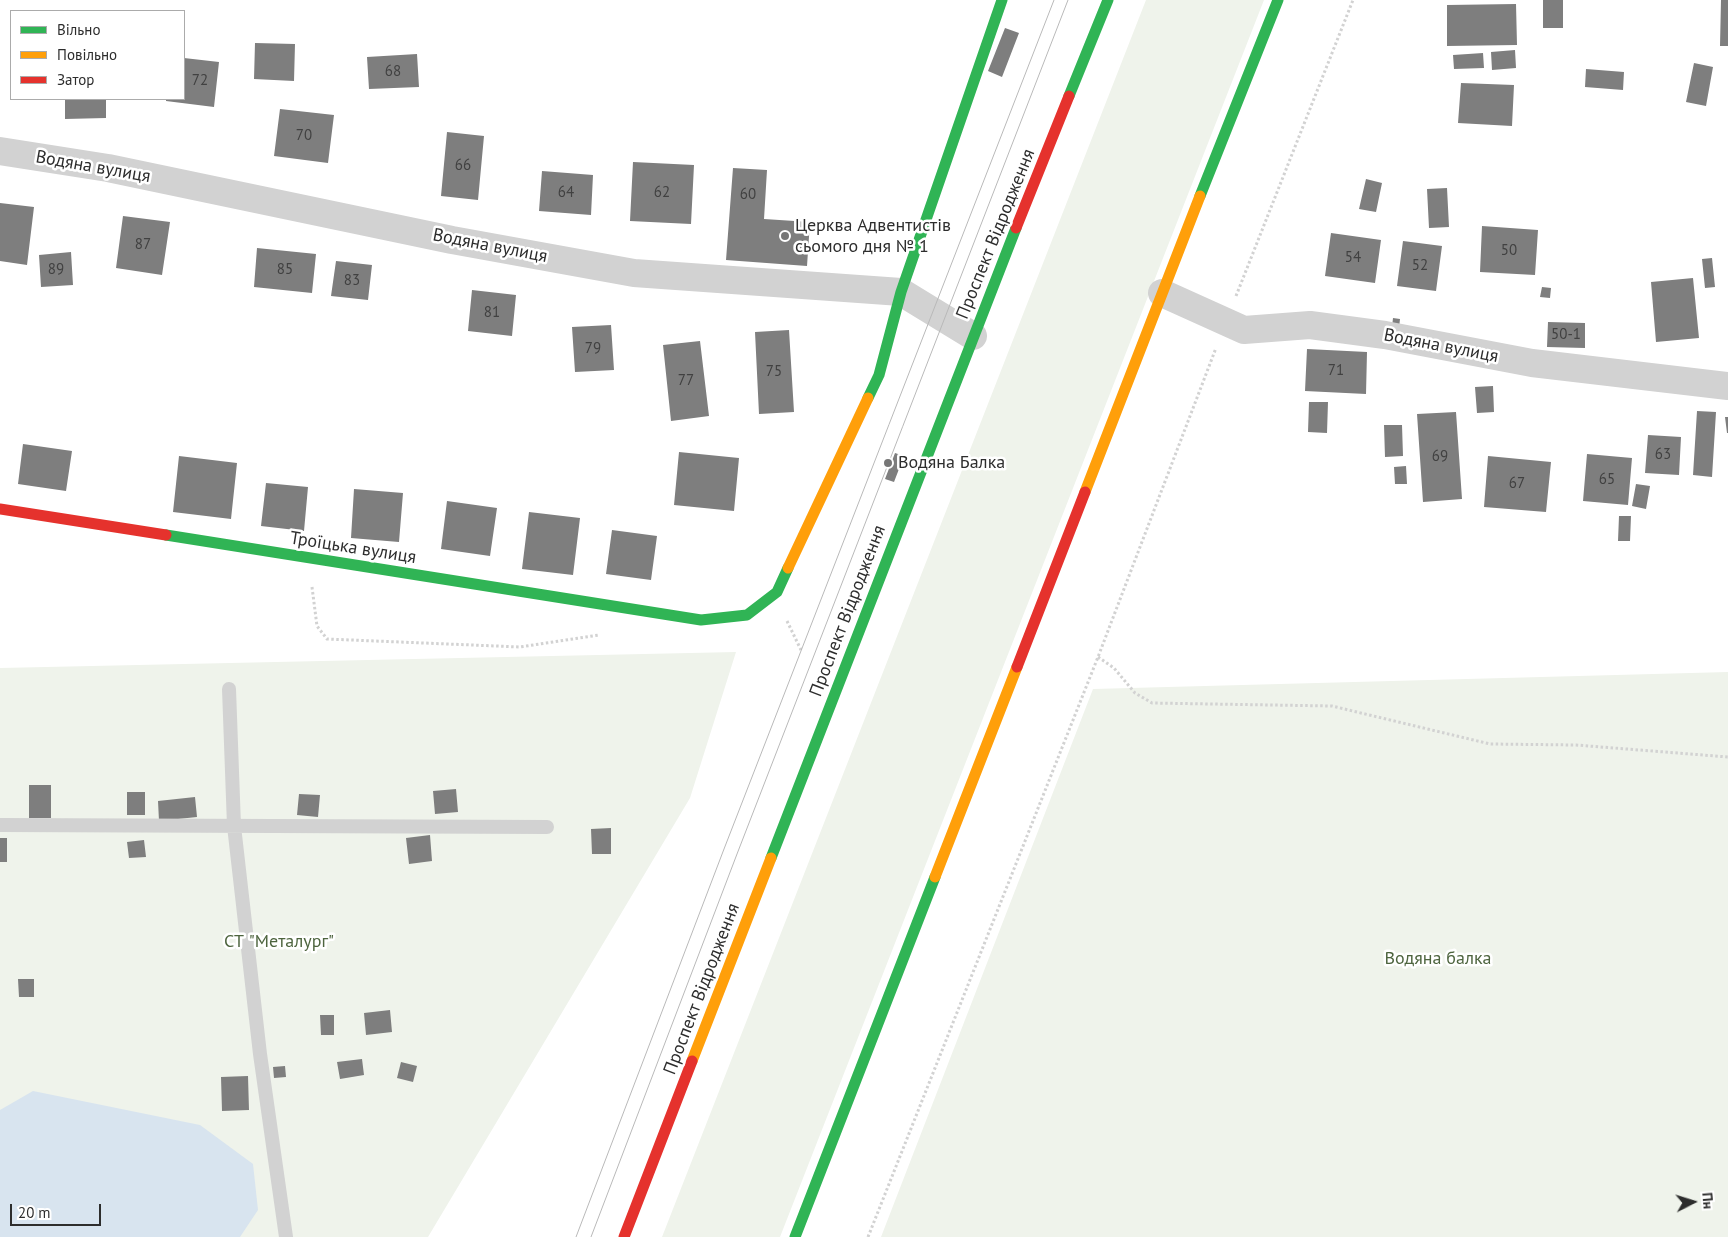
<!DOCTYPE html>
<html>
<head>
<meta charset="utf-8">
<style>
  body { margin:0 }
  #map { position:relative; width:1728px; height:1237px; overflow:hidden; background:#fff; font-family:"PT Sans",sans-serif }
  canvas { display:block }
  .legend { position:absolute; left:10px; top:10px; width:175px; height:90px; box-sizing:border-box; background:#fff; border:1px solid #ababab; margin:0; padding:6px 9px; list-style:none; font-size:15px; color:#2d2d2d }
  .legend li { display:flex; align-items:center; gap:10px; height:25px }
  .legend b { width:25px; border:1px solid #ababab }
  .north { position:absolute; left:1668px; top:1177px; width:50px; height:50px; -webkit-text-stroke:4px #fff; paint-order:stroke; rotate:85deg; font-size:14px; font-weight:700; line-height:20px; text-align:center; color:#2d2d2d }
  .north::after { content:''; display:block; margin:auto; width:18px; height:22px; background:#2d2d2d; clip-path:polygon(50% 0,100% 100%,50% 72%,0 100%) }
  .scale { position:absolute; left:10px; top:1204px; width:91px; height:22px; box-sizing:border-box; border:2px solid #2d2d2d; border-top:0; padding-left:6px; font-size:15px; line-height:18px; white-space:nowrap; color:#2d2d2d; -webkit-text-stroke:4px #fff; paint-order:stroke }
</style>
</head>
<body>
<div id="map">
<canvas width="1728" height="1237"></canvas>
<ul class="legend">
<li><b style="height:6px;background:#30b455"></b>Вільно</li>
<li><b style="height:6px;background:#ff9f0a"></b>Повільно</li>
<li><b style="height:6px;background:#e5322d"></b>Затор</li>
</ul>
<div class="north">Пн</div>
<div class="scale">20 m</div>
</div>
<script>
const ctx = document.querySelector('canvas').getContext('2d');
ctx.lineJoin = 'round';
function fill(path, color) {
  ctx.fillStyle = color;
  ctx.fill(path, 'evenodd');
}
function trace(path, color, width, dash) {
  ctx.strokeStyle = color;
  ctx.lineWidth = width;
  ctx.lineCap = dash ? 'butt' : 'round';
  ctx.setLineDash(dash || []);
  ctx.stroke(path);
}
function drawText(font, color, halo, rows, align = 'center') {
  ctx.font = font + ' "PT Sans",sans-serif';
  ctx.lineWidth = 5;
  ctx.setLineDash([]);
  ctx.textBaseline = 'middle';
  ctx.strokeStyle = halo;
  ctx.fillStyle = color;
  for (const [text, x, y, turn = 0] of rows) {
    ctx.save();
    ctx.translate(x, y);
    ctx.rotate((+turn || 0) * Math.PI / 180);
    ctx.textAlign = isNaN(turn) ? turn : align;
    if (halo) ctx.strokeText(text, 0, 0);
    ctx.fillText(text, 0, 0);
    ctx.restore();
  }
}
fill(new Path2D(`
  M 1146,0 L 1264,0 L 780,1237 L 662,1237 Z
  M 736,652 L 690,798 L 428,1237 L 0,1237 L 0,668 Z
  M 1728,672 L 1728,1237 L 881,1237 L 1093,689 Z`), '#eff3eb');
fill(new Path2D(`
  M 33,1091 L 200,1125 L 253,1164 L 258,1210 L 240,1237 L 0,1237 L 0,1110 Z`), '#d8e4ef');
fill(new Path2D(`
  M 1543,0 L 1563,0 L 1563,28 L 1543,28 Z
  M 1721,0 L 1728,0 L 1728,46 L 1720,46 Z
  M 1516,4 L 1517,45 L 1447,46 L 1447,5 Z
  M 1005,28 L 1019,33 L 1002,77 L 988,71 Z
  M 255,43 L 295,44 L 294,81 L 254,79 Z
  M 1515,50 L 1516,68 L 1492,70 L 1491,52 Z
  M 1483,53 L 1484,68 L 1454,69 L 1453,55 Z
  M 417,54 L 419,87 L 369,89 L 367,57 Z
  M 184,58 L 219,62 L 214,107 L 166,101 L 166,99 L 184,99 Z
  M 1694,63 L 1713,67 L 1706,106 L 1686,102 Z
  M 1586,69 L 1624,72 L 1623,90 L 1585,87 Z
  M 1461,83 L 1514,85 L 1512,126 L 1458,123 Z
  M 65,99 L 106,99 L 106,118 L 65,119 Z
  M 280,109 L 334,115 L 328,163 L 274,156 Z
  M 447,132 L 484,136 L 478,200 L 441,196 Z
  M 633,162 L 694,165 L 691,224 L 630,221 Z
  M 733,168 L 767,170 L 764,219 L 810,222 L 807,266 L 726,260 Z
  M 542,171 L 593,175 L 591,215 L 539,211 Z
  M 1366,179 L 1382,183 L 1376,212 L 1359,209 Z
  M 1447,188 L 1449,227 L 1429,228 L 1427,189 Z
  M 0,203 L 34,207 L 27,265 L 0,261 Z
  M 123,216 L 170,222 L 162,275 L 116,268 Z
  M 1482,226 L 1538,230 L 1535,275 L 1480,272 Z
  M 1331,233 L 1381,240 L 1375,283 L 1325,276 Z
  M 1403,241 L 1442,246 L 1436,291 L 1397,286 Z
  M 257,248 L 316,254 L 312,293 L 254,287 Z
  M 71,252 L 73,285 L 41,287 L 39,255 Z
  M 1712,258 L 1715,287 L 1705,288 L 1702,259 Z
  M 336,261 L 372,265 L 368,300 L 331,296 Z
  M 1693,278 L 1699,338 L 1656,342 L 1651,282 Z
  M 1542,287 L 1551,288 L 1550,298 L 1540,297 Z
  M 472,290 L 516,295 L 512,336 L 468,331 Z
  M 1393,318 L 1400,319 L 1399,328 L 1392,327 Z
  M 1548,322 L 1585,323 L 1585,348 L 1547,347 Z
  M 611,325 L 614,370 L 575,372 L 572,327 Z
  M 789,330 L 794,412 L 759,414 L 755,332 Z
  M 700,341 L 709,416 L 671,421 L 663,345 Z
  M 1307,349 L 1367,352 L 1366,394 L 1305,391 Z
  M 1493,386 L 1494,412 L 1477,413 L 1475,387 Z
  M 1309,402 L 1328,402 L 1327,433 L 1308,432 Z
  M 1697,411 L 1716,412 L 1712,477 L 1693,475 Z
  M 1456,412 L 1462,499 L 1423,502 L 1417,414 Z
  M 1725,417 L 1728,417 L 1728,433 L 1727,433 Z
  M 1384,425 L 1402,425 L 1403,456 L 1385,457 Z
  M 1648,435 L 1681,437 L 1679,475 L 1645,473 Z
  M 23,444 L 72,451 L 66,491 L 18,484 Z
  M 679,452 L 739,458 L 734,511 L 674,505 Z
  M 895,453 L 904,456 L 894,482 L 885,479 Z
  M 1587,454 L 1632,458 L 1628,505 L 1583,501 Z
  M 179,456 L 237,463 L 231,519 L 173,512 Z
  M 1488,456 L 1551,462 L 1546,512 L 1484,507 Z
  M 1406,466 L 1407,484 L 1395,484 L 1394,467 Z
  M 266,483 L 308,487 L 304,531 L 261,526 Z
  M 1636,484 L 1650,486 L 1646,509 L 1632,506 Z
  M 354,489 L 403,493 L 399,542 L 351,538 Z
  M 447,501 L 497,508 L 490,556 L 441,549 Z
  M 529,512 L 580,518 L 573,575 L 522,569 Z
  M 1619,516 L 1631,516 L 1630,541 L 1618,541 Z
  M 612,530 L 657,536 L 651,580 L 606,574 Z
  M 29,785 L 51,785 L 51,818 L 29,818 Z
  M 456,789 L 458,812 L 435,814 L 433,791 Z
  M 127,792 L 145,792 L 145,815 L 127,815 Z
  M 299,794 L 320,795 L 318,817 L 297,815 Z
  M 195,797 L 197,817 L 159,821 L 158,801 Z
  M 611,828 L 611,854 L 592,854 L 591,829 Z
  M 430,835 L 432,861 L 409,864 L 406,838 Z
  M 0,838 L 7,838 L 7,862 L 0,862 Z
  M 144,840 L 146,857 L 129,858 L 127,842 Z
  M 18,979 L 34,979 L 34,997 L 19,997 Z
  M 390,1010 L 392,1032 L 366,1035 L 364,1013 Z
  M 320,1015 L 334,1015 L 334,1035 L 321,1035 Z
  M 362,1059 L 364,1075 L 340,1079 L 337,1062 Z
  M 401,1062 L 417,1066 L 413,1082 L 397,1078 Z
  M 285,1066 L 286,1077 L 274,1078 L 273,1067 Z
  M 248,1076 L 249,1110 L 222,1111 L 221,1077 Z`), '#7e7e7e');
trace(new Path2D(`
  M 1236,296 L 1353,0
  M 312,587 L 317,626 L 327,639 L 520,647 L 599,635
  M 787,621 L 801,650
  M 1098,657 L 1114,668 L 1135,693 L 1152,703 L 1332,706 L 1490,744 L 1576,745 L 1728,757
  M 868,1237 L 1098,657 L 1216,348`), '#d2d2d2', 3, [2.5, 2.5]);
trace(new Path2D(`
  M 229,689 L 234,826 L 260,1054 L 286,1237
  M 0,825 L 547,827`), '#d2d2d2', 14);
trace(new Path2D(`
  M 0,151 L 108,168 L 452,240 L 634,273 L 901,292 L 973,336
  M 1162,293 L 1244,330 L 1310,325 L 1385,335 L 1532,363 L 1728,386`), '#d2d2d2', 28);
trace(new Path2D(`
  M 1069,96 L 1108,0
  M 1200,196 L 1278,0
  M 868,398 L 879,375 L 901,292 L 1002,0
  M 166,535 L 701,620 L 747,615 L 777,592 L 788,568
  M 771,858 L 1016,228
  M 795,1237 L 935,877`), '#30b455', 11);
trace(new Path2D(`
  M 1085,492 L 1200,196
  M 788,568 L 868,398
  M 935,877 L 1017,667
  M 692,1061 L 771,858`), '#ff9f0a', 11);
trace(new Path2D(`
  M 1016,228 L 1069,96
  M 0,509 L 166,535
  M 1017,667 L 1085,492
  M 624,1237 L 692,1061`), '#e5322d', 11);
trace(new Path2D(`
  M 576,1237 L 724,849 L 1054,0
  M 591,1237 L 737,854 L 1068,0`), '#b9b9b9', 1);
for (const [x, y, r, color] of [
  [785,236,5,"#767676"],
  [888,463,5,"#767676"]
]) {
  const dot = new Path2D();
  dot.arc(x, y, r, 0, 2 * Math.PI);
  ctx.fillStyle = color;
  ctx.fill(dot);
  trace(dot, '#fff', 2);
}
drawText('15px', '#414141', null, [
  ["68",393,72],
  ["72",200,81],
  ["70",304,136],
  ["66",463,166],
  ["64",566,193],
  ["62",662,193],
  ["60",748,195],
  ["87",143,245],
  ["50",1509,251],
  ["54",1353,258],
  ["52",1420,266],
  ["89",56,270],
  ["85",285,270],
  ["83",352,281],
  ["81",492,313],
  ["50-1",1566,335],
  ["79",593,349],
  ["71",1336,371],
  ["75",774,372],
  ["77",686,381],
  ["63",1663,455],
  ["69",1440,457],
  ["65",1607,480],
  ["67",1517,484]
]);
drawText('18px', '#2d2d2d', '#fff', [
  ["Водяна вулиця",93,167,10],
  ["Проспект Відродження",996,234,-68],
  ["Водяна вулиця",490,246,11],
  ["Водяна вулиця",1441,346,11],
  ["Троїцька вулиця",353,548,9],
  ["Проспект Відродження",848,611,-69],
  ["Проспект Відродження",702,989,-69]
]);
drawText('18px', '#2d2d2d', '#fff', [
  ["Церква Адвентистів",795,226],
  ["сьомого дня № 1",795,247],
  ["Водяна Балка",898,463]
], 'left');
drawText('18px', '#4d643e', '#fff', [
  ["СТ \"Металург\"",279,942],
  ["Водяна балка",1438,959]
]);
</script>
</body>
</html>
